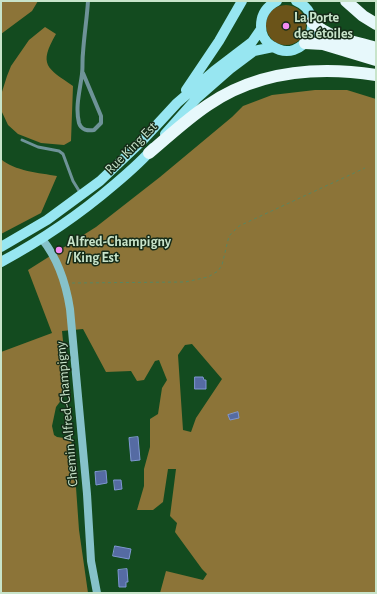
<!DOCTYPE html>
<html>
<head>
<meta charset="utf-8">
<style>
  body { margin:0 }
  #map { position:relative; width:377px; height:594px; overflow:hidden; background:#134b1f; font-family:"Alegreya Sans",sans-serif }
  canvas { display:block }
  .frame { position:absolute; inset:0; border:2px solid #c8e4ca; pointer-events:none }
</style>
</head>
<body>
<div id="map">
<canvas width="377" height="594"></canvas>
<div class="frame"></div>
</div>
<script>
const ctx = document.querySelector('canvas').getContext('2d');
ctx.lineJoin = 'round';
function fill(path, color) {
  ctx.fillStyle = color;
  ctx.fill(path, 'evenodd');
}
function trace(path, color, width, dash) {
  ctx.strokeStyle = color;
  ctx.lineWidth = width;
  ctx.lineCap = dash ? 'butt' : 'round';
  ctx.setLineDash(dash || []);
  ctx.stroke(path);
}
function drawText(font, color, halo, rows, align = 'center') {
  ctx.font = font + ' "Alegreya Sans",sans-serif';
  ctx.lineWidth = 3;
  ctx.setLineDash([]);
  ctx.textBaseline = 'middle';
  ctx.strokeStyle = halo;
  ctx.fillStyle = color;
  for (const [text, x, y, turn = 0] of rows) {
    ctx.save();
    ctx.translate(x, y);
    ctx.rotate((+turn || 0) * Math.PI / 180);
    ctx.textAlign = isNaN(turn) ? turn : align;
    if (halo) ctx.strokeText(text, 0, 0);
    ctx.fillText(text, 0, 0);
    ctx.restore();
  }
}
fill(new Path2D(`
  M266 25a20 20 0 1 1 40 0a20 20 0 1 1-40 0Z`), '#6b5419');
fill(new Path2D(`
  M 1,1 L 38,1 L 32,11 L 1,34 Z
  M 45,27 L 56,34 C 38,65 47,68 73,86 L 71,141 L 64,145 L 41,143 L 18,134 L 8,125 L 1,110 L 1,95 L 7,76 L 11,66 L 29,40 Z
  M 315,90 L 347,90 L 376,99 L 376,593 L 160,593 L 166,571 L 203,580 L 207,574 L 202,569 L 175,532 L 177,523 L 170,516 L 176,469 L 168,469 L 163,502 L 153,510 L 137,510 L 144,486 L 144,469 L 150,447 L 150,419 L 158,414 L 162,388 L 167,380 L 159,360 L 155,361 L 144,380 L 137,381 L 131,371 L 106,372 L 83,329 L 62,331 L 68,391 L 56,407 L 52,426 L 54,435 L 57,437 L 71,439 L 74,459 L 79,530 L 88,593 L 1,593 L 1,352 L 52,333 L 28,270 L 96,227 L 160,177 L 232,117 L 243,106 L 272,95 ZM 192,344 L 222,379 L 196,418 L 191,432 L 183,430 L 178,355 L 185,345 Z
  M 1,159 C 14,171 40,173 57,176 L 41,213 L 1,234 Z`), '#8c7438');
const building = new Path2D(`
  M 195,377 L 203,377 L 204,380 L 206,380 L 206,389 L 195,389 Z
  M 238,412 L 239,418 L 230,420 L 228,415 Z
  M 138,437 L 140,460 L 131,461 L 129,438 Z
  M 106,471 L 107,483 L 96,485 L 95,472 Z
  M 114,480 L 121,480 L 122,489 L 115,490 Z
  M 115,546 L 131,549 L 129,559 L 113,556 Z
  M 127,569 L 128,582 L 126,582 L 126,587 L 119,587 L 118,570 Z`);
fill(building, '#556ba3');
trace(building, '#7f97d2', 1);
trace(new Path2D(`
  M 72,283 L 185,282 L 208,277 L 218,271 L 222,265 L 229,236 L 239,226 L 365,168`), '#598661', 1, [3, 3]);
trace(new Path2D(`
  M 22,140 L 38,147 L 59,151 L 63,154 L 73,181 L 81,194`), '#6e9398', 3);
trace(new Path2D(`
  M 83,73 L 101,116 L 101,123 L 94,130 C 88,131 81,130 79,123 C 75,107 80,90 82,74 C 83,67 82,60 83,53 C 84,36 87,18 88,1`), '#6e9398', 4);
trace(new Path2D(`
  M 42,239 C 58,259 66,283 70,309 L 87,494 L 91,561 L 97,593`), '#86c2ca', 8);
trace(new Path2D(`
  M 277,1 C 267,6 261,14 261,26 C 261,34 265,42 272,46 C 303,67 331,16 296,1
  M 186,90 L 219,41 L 242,1
  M 165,134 L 197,98 L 230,69 L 254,51 L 273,47
  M 1,247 L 47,220 L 100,181 L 141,142 L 177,103 L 214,71 L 252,42 L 261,29
  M 1,262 C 42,240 80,214 115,184 C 128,173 142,161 153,148`), '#97e6f1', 10);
trace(new Path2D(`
  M 346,1 L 363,16 L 376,24
  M 312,22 C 329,39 354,41 376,48
  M 305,43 L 323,44 L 376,60
  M 149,153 C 168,137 187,119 208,105 C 258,71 317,66 376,75`), '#e7f8fb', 12);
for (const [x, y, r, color] of [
  [286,26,4,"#f38af2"],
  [59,250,4,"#f38af2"]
]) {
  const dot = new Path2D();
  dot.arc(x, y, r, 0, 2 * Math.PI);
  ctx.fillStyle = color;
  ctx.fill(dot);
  trace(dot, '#152b18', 1.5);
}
drawText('bold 14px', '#c8e4ca', '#152b18', [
  ["La Porte",294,18],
  ["des étoiles",294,34],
  ["Alfred-Champigny",67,242],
  ["/ King Est",67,258]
], 'left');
drawText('14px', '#c8e4ca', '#152b18', [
  ["Rue King Est",131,148,-45],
  ["Chemin Alfred-Champigny",67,414,-95]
]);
</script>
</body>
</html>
